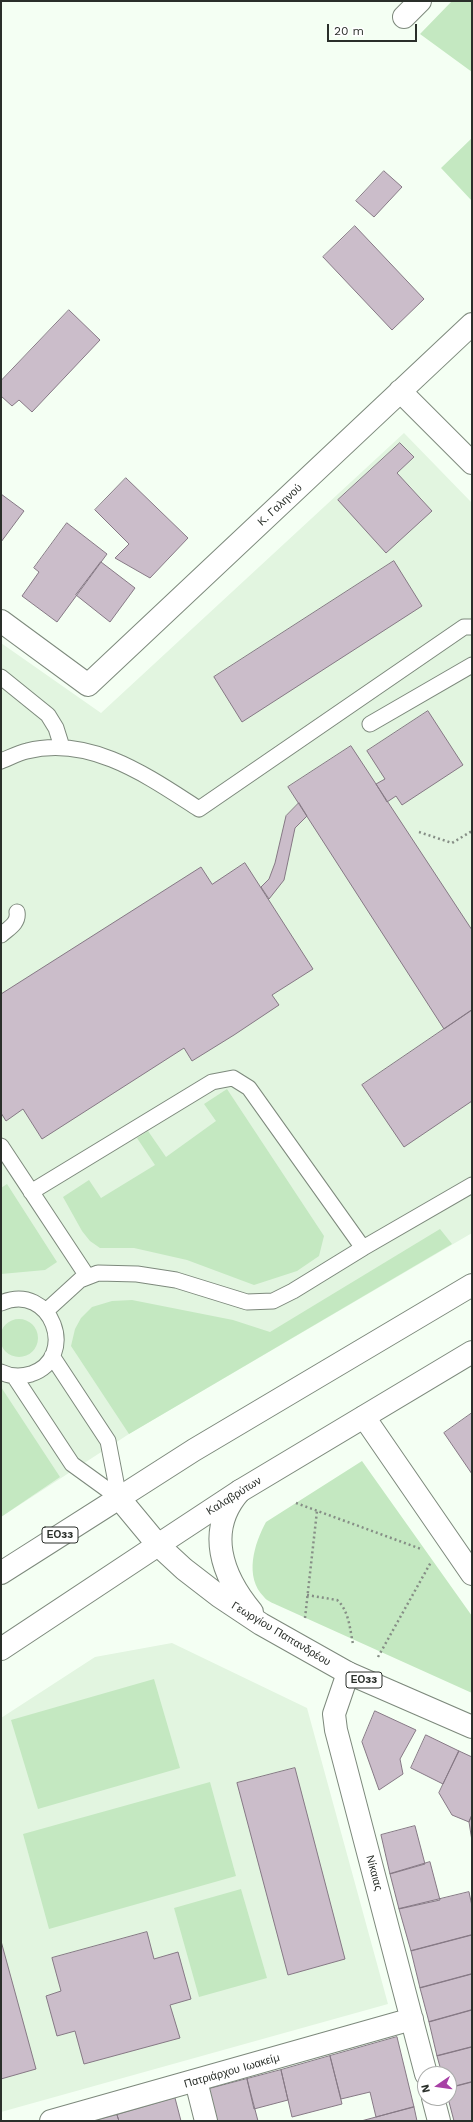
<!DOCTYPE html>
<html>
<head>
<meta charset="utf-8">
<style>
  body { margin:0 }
  #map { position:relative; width:473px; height:2122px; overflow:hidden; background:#f4fff3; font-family:"Work Sans",sans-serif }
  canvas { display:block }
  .frame { position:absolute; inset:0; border:2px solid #2a2f2a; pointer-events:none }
  .north { position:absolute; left:417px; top:2066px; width:40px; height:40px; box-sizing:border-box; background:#fff; border:1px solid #aaacaa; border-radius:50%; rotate:257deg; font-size:11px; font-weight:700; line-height:16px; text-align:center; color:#2a2f2a }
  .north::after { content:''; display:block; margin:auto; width:14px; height:18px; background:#a741a5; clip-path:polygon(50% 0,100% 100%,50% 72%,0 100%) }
  .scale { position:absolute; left:327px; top:24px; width:90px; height:18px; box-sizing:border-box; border:2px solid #2a2f2a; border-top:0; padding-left:5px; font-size:12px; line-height:14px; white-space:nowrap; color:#2a2f2a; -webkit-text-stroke:3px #fff; paint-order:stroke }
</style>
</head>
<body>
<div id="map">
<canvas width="473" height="2122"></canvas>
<div class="frame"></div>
<div class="north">N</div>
<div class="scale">20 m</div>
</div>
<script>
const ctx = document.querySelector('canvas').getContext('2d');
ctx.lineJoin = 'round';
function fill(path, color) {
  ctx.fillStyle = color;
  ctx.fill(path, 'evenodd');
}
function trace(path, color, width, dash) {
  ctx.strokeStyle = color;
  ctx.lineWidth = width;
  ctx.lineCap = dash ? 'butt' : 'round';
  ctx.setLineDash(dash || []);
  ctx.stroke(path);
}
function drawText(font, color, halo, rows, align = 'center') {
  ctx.font = font + ' "Work Sans",sans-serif';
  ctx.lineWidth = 3;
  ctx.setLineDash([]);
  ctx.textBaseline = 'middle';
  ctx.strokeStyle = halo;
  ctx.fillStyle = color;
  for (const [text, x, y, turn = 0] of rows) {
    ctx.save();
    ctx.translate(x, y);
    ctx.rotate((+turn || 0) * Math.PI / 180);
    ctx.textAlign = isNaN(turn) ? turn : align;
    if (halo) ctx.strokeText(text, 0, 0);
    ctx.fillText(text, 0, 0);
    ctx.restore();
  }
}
fill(new Path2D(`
  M 404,433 L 472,503 L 472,1233 L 129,1434 L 1,1517 L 1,643 L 101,713 Z
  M 172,1643 L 307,1708 L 388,2004 L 1,2112 L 1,1718 L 95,1657 Z`), '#e2f5e0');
fill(new Path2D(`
  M 452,1 L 472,1 L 472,72 L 420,34 Z
  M 472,138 L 472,201 L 441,168 Z
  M 227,1089 L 324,1236 L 319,1256 L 297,1271 L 254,1285 L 187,1260 L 134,1248 L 100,1248 L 90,1241 L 82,1231 L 63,1197 L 89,1180 L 101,1198 L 155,1165 L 137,1138 L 148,1131 L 166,1157 L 216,1121 L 204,1104 Z
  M 7,1184 L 57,1262 L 45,1270 L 1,1274 L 1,1188 Z
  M 440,1229 L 452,1244 L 129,1434 L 71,1346 L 75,1329 L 81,1318 L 92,1307 L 112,1301 L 132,1300 L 233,1320 L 270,1332 Z
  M0 1338a19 19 0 1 1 38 0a19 19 0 1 1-38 0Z
  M 1,1387 L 60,1477 L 1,1517 Z
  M 362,1461 L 472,1616 L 472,1693 L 277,1605 C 273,1603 267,1601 264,1597 C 244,1577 254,1544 266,1522 Z
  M 154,1679 L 180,1768 L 38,1809 L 11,1720 Z
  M 210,1782 L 236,1876 L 49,1929 L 23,1834 Z
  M 241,1889 L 267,1978 L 199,1997 L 174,1908 Z`), '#c4e8c1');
const building = new Path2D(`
  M 384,171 L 402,187 L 374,217 L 356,201 Z
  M 355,226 L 424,299 L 392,330 L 323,257 Z
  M 69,310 L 100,340 L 32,412 L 19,400 L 12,406 L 1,396 L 1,381 Z
  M 400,443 L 414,457 L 397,473 L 432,511 L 386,553 L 338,500 Z
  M 126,478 L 188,538 L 150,578 L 115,558 L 129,544 L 95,510 Z
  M 1,494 L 24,511 L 1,542 Z
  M 67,523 L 107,554 L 57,622 L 22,596 L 39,572 L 34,568 Z
  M 394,561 L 422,606 L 242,722 L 214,677 Z
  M 101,562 L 135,588 L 110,622 L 76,595 Z
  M 428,711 L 463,765 L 402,805 L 396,796 L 387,802 L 376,784 L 385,779 L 367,751 Z
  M 351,746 L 472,930 L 472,1010 L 444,1029 L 288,787 Z
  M 299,803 L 307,816 L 295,828 L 284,880 L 269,899 L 261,887 L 269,879 L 275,863 L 286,816 Z
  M 245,863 L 313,969 L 272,995 L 279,1005 L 234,1035 L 192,1061 L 184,1048 L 42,1139 L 23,1109 L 6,1121 L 1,1113 L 1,994 L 201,867 L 212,884 Z
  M 472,1010 L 472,1101 L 404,1147 L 362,1085 Z
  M 472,1413 L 472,1474 L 444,1433 Z
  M 375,1711 L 416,1730 L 400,1759 L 403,1774 L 379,1790 L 362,1742 Z
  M 426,1735 L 459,1751 L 443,1784 L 411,1768 Z
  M 459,1751 L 472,1757 L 472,1815 L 469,1822 L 452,1815 L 439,1793 Z
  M 295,1768 L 345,1959 L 288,1975 L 237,1783 Z
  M 472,1815 L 472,1841 L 469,1822 Z
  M 415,1826 L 425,1864 L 390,1874 L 381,1835 Z
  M 430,1862 L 440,1900 L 399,1909 L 390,1874 Z
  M 469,1892 L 472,1906 L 472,1935 L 411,1951 L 399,1909 Z
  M 147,1932 L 154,1959 L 178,1952 L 191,1999 L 170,2005 L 180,2038 L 84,2064 L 75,2031 L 57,2036 L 46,1996 L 61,1991 L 52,1958 Z
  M 472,1935 L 472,1974 L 420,1988 L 411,1951 Z
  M 1,1941 L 36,2069 L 1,2079 Z
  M 472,1974 L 472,2010 L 429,2022 L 420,1988 Z
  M 472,2010 L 472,2047 L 437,2056 L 429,2022 Z
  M 397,2037 L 414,2107 L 376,2117 L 370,2092 L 341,2099 L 330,2056 Z
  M 472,2047 L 472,2082 L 449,2088 L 449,2074 L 442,2074 L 437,2056 Z
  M 330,2056 L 342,2104 L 292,2117 L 281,2070 Z
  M 281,2070 L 288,2100 L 254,2109 L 247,2079 Z
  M 247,2079 L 258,2121 L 217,2121 L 209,2089 Z
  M 472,2082 L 472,2121 L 454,2121 L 448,2098 L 449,2088 Z
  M 175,2098 L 181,2121 L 119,2121 L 117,2115 Z
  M 414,2107 L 417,2121 L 361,2121 L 376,2117 Z
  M 117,2115 L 119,2121 L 98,2121 L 98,2120 Z`);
fill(building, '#cbbdca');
trace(building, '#867985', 1);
const lane = new Path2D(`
  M 1,677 L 48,715 L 56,728 L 62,747
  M 370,724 L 472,665
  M 1,761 C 9,758 18,753 27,751 C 91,735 149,777 199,809 L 464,627 L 472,627
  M 1,935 C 9,928 19,923 17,912
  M 1,1146 L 87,1276
  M 31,1192 L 212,1082 L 233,1078 L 249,1088 L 363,1248
  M 1,1303 C 52,1281 79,1358 31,1374 C 21,1377 11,1377 1,1372
  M 46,1311 L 80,1280 L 98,1273 L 137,1274 L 176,1280 L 247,1302 L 273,1301 L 293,1291 L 363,1248 L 472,1185
  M 52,1356 L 108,1441 L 119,1498
  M 14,1376 L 72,1464 L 119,1498`);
const street = new Path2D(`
  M 404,17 L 420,1
  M 400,391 L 472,463
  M 1,621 L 88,685 L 472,324
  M 364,1417 L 472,1574
  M 348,1673 L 334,1714 L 336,1730 L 426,2074
  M 196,2081 L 206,2121
  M 433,2098 L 439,2121
  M 51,2121 L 412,2019`);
const secondary = new Path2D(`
  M 119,1498 L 194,1450 L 472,1285
  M 158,1545 L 240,1491 L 472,1352`);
const primary = new Path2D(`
  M 240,1491 C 205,1530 222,1576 252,1612
  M 1,1573 L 119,1498 L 158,1545 L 184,1569 L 219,1596 L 261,1624 L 348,1673 L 472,1727
  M 1,1649 L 158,1545`);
trace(lane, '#7d897c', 17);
trace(street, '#7d897c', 24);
trace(secondary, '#7d897c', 24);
trace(primary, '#7d897c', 24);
trace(new Path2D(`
  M 419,832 L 452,843 L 472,831
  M 296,1503 L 421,1549
  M 307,1595 L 337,1600 C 349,1610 350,1630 353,1644
  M 305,1618 L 317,1511
  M 378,1657 L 431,1562`), '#868e86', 2.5, [2, 3]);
trace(lane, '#fff', 15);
trace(street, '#fff', 22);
trace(secondary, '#fff', 22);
trace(primary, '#fff', 22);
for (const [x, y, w] of [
  [60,1535,36],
  [364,1680,36]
]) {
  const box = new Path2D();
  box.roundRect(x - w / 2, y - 8, w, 16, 3);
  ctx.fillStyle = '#fff';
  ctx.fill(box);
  trace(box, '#2a2f2a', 1);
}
drawText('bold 10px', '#2a2f2a', null, [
  ["ΕΟ33",60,1535],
  ["ΕΟ33",364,1680]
]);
drawText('11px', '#2a2f2a', '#fff', [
  ["Κ. Γαληνού",280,505,-43],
  ["Καλαβρύτων",234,1496,-32],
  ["Γεωργίου Παπανδρέου",281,1634,31],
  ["Νίκαιας",374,1873,75],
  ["Πατριάρχου Ιωακείμ",232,2071,-16]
]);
</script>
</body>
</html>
